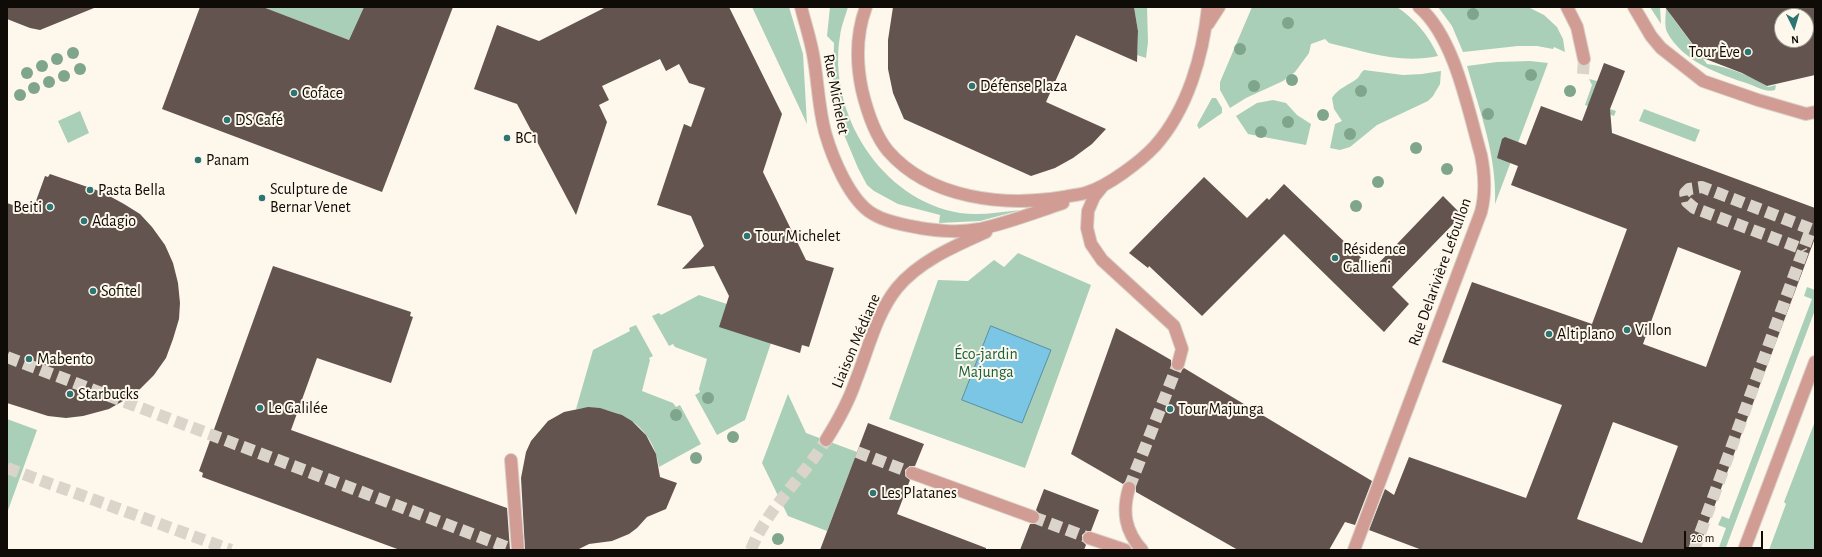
<!DOCTYPE html>
<html>
<head>
<meta charset="utf-8">
<style>
  body { margin:0 }
  #map { position:relative; width:1822px; height:557px; overflow:hidden; background:#fef7ec; font-family:"Alegreya Sans",sans-serif }
  canvas { display:block }
  .frame { position:absolute; inset:0; border:8px solid #0f0c07; pointer-events:none }
  .north { position:absolute; left:1774px; top:8px; width:40px; height:40px; box-sizing:border-box; background:#fef7ec; border:1px solid #9e9990; border-radius:50%; rotate:175deg; font-size:11px; font-weight:700; line-height:16px; text-align:center; color:#0f0c07 }
  .north::after { content:''; display:block; margin:auto; width:14px; height:18px; background:#2d7570; clip-path:polygon(50% 0,100% 100%,50% 72%,0 100%) }
  .scale { position:absolute; left:1684px; top:531px; width:79px; height:18px; box-sizing:border-box; border:2px solid #0f0c07; border-top:0; padding-left:5px; font-size:12px; line-height:14px; white-space:nowrap; color:#0f0c07; -webkit-text-stroke:3px #fef7ec; paint-order:stroke }
</style>
</head>
<body>
<div id="map">
<canvas width="1822" height="557"></canvas>
<div class="frame"></div>
<div class="north">N</div>
<div class="scale">20 m</div>
</div>
<script>
const ctx = document.querySelector('canvas').getContext('2d');
ctx.lineJoin = 'round';
function fill(path, color) {
  ctx.fillStyle = color;
  ctx.fill(path, 'evenodd');
}
function trace(path, color, width, dash) {
  ctx.strokeStyle = color;
  ctx.lineWidth = width;
  ctx.lineCap = dash ? 'butt' : 'round';
  ctx.setLineDash(dash || []);
  ctx.stroke(path);
}
function drawText(font, color, halo, rows, align = 'center') {
  ctx.font = font + ' "Alegreya Sans",sans-serif';
  ctx.lineWidth = 4;
  ctx.setLineDash([]);
  ctx.textBaseline = 'middle';
  ctx.strokeStyle = halo;
  ctx.fillStyle = color;
  for (const [text, x, y, turn = 0] of rows) {
    ctx.save();
    ctx.translate(x, y);
    ctx.rotate((+turn || 0) * Math.PI / 180);
    ctx.textAlign = isNaN(turn) ? turn : align;
    if (halo) ctx.strokeText(text, 0, 0);
    ctx.fillText(text, 0, 0);
    ctx.restore();
  }
}
fill(new Path2D(`
  M 263,7 L 364,7 L 349,40 Z
  M 752,7 L 789,7 L 803,54 L 807,124 Z
  M 830,7 L 848,7 C 845,17 841,27 840,36 C 827,113 881,200 960,213 C 979,216 1001,212 1021,210 L 980,221 L 939,223 L 940,215 L 898,204 L 874,191 L 867,185 L 858,168 L 837,118 L 833,85 L 834,43 L 827,36 Z
  M 1134,7 L 1147,7 L 1148,42 L 1146,58 L 1137,55 L 1138,31 Z
  M 1252,7 L 1397,7 C 1415,19 1429,36 1438,56 C 1399,64 1367,52 1329,43 L 1325,39 L 1311,44 L 1309,53 L 1295,72 L 1283,81 L 1246,98 L 1230,108 L 1220,90 L 1220,82 Z
  M 1438,7 L 1528,7 L 1544,15 L 1557,27 L 1563,39 L 1565,52 L 1554,47 L 1553,49 L 1537,46 L 1518,46 L 1463,52 L 1452,26 Z
  M 1650,7 L 1660,7 L 1661,24 Z
  M 1666,7 L 1673,7 L 1670,14 L 1707,64 C 1729,67 1749,75 1768,87 L 1776,85 L 1775,90 C 1767,93 1757,87 1749,84 C 1719,74 1683,62 1667,32 C 1664,26 1666,14 1666,7 Z
  M 1530,61 L 1548,63 L 1495,204 C 1497,156 1480,112 1467,66 L 1497,62 Z
  M 1364,70 L 1403,75 L 1422,74 L 1441,71 L 1440,84 L 1433,96 L 1428,101 L 1377,125 L 1350,147 L 1340,150 L 1330,148 L 1335,124 L 1342,121 L 1334,109 L 1332,98 C 1338,88 1349,85 1358,78 C 1360,75 1361,72 1364,70 Z
  M 1589,79 L 1597,81 L 1610,109 L 1616,111 L 1614,116 L 1585,105 L 1592,85 Z
  M 1212,98 L 1216,98 L 1222,108 L 1222,113 L 1199,129 L 1197,125 Z
  M 1273,100 L 1286,103 L 1297,115 L 1311,124 L 1306,145 L 1248,134 L 1236,116 L 1257,103 Z
  M 1644,109 L 1700,130 L 1695,142 L 1639,121 Z
  M 80,111 L 89,133 L 68,143 L 58,121 Z
  M 1018,253 L 1091,285 L 1025,468 L 889,419 L 938,280 L 968,281 L 994,260 L 1004,267 Z
  M 1807,287 L 1815,290 L 1815,310 L 1725,550 L 1718,550 L 1726,528 L 1718,525 L 1722,516 L 1729,519 L 1812,299 L 1804,296 Z
  M 699,295 L 727,304 L 771,343 L 745,420 L 717,435 L 695,395 L 700,392 L 699,389 L 707,359 L 675,347 L 673,344 L 669,346 L 652,316 L 659,313 L 661,315 Z
  M 636,325 L 653,356 L 649,358 L 650,360 L 642,391 L 673,403 L 676,407 L 680,405 L 701,444 L 659,467 C 653,424 616,404 576,409 L 593,350 L 630,331 L 629,328 Z
  M 788,394 L 806,433 L 857,452 L 827,531 L 788,516 L 762,463 Z
  M 7,419 L 37,430 L 7,513 Z
  M 1814,424 L 1815,550 L 1769,550 L 1786,504 L 1784,502 Z`), '#a9cfb8');
const water = new Path2D(`
  M 991,326 L 1051,350 L 1022,423 L 962,400 Z`);
fill(water, '#7bc6e4');
trace(water, '#5b8ea2', 1);
fill(new Path2D(`
  M 7,7 L 94,7 L 94,8 L 40,30 L 30,28 L 7,19 Z
  M 200,7 L 263,7 L 349,40 L 364,7 L 453,7 L 382,192 L 162,109 Z
  M 606,7 L 729,7 L 782,114 L 763,172 L 806,260 L 834,268 L 809,347 L 802,345 L 800,353 L 719,327 L 729,296 L 714,266 L 682,269 L 704,246 L 691,216 L 657,205 L 684,124 L 691,127 L 705,88 L 689,83 L 679,64 L 666,71 L 660,59 L 602,86 L 609,100 L 599,105 L 607,122 L 576,215 L 517,104 L 474,89 L 497,25 L 539,41 Z
  M 893,7 L 1134,7 L 1138,31 L 1137,62 L 1076,35 L 1046,102 L 1106,129 L 1092,144 L 1073,158 L 1055,168 L 1031,176 L 904,119 L 893,93 L 888,69 L 888,40 Z
  M 1665,7 L 1815,7 L 1815,75 L 1767,86 L 1742,73 L 1703,58 ZM 1782,16 L 1806,16 L 1806,40 L 1782,40 Z
  M 1604,63 L 1625,71 L 1610,109 L 1612,133 L 1815,208 L 1815,238 L 1698,550 L 1422,550 L 1369,530 L 1385,489 L 1394,495 L 1409,457 L 1526,498 L 1562,405 L 1442,362 L 1472,282 L 1592,324 L 1627,229 L 1511,185 L 1518,166 L 1497,158 L 1502,139 L 1505,137 L 1526,145 L 1541,106 L 1582,121 ZM 1678,247 L 1741,271 L 1706,367 L 1643,344 ZM 1613,422 L 1678,446 L 1642,543 L 1577,519 Z
  M 50,174 L 102,192 L 124,204 L 140,214 L 152,227 L 165,245 L 173,263 L 178,283 L 180,303 L 179,319 L 173,339 L 166,358 L 154,375 L 140,389 L 123,401 L 109,409 L 83,416 L 66,418 L 48,416 L 7,403 L 7,203 L 32,212 L 45,176 L 48,177 Z
  M 1204,177 L 1247,218 L 1267,198 L 1269,200 L 1284,184 L 1373,269 L 1443,196 L 1462,215 L 1392,287 L 1409,304 L 1384,332 L 1284,234 L 1202,316 L 1149,266 L 1148,268 L 1129,253 Z
  M 273,266 L 411,312 L 410,316 L 413,317 L 391,383 L 317,358 L 291,430 L 507,508 L 510,550 L 400,550 L 202,477 L 203,473 L 199,471 Z
  M 1116,328 L 1171,360 L 1171,366 L 1173,370 L 1180,371 L 1184,368 L 1372,481 L 1355,525 L 1345,522 L 1329,550 L 1238,550 L 1136,492 L 1136,486 L 1134,482 L 1127,481 L 1123,484 L 1071,454 Z
  M 588,407 L 600,408 L 622,415 L 632,421 L 646,435 L 656,454 L 660,477 L 677,483 L 666,509 L 647,517 L 637,528 L 629,534 L 612,541 L 589,544 L 577,550 L 525,550 L 521,478 L 526,452 L 531,441 L 548,421 L 564,412 Z
  M 868,423 L 924,444 L 915,466 L 910,466 L 905,470 L 905,475 L 910,480 L 897,514 L 986,548 L 986,550 L 820,550 Z
  M 1044,489 L 1099,510 L 1091,531 L 1087,531 L 1082,535 L 1082,540 L 1086,545 L 1084,550 L 1020,550 L 1030,524 L 1035,524 L 1040,520 L 1040,515 L 1036,510 Z`), '#635450');
trace(new Path2D(`
  M 1583,74 L 1584,59
  M 7,357 L 514,550
  M 857,452 L 912,473
  M 1129,488 L 1178,364
  M 1033,517 L 1089,538
  M 751,550 C 767,508 803,478 826,440
  M 1694,550 L 1811,229 L 1702,187 L 1689,189 L 1685,193 L 1687,202 L 1694,208 L 1800,248 L 1802,252`), '#dad4ca', 12, [12, 6]);
trace(new Path2D(`
  M 7,468 L 231,550`), '#dad4ca', 12, [12, 6]);
const minor = new Path2D(`
  M 801,7 C 805,23 810,38 813,54 C 818,80 818,106 825,132 C 832,157 850,201 873,214 C 886,222 905,225 920,228 C 940,231 959,233 980,229 C 1008,223 1036,212 1063,203
  M 866,7 C 856,34 856,62 862,90 C 867,111 874,134 888,151 C 930,199 1004,207 1064,197 C 1072,195 1081,195 1088,192 C 1108,186 1140,162 1155,146 C 1188,109 1203,55 1208,7
  M 1567,7 L 1577,27 L 1584,59
  M 1634,7 L 1651,36 L 1661,48 L 1703,81 L 1758,100 L 1806,114 L 1815,112
  M 1208,24 L 1219,7
  M 1102,187 L 1094,197 L 1088,211 L 1087,228 L 1091,244 L 1102,260 L 1174,326 L 1182,349 L 1178,364
  M 826,440 C 838,421 849,401 856,380 C 868,350 876,314 897,288 C 919,261 955,246 986,232
  M 511,460 L 518,550
  M 912,473 L 1033,517
  M 1129,488 C 1122,512 1125,531 1142,550
  M 1089,538 L 1125,550
  M 1354,550 L 1481,212 C 1486,193 1485,175 1481,155 C 1468,110 1455,38 1419,7
  M 1744,550 L 1815,362`);
trace(minor, '#d8d1c7', 14);
trace(minor, '#d19c94', 12);
ctx.fillStyle = '#7fa68d';
for (const [x, y] of [
  [1473,14],
  [1288,23],
  [1240,49],
  [73,53],
  [57,59],
  [42,66],
  [80,69],
  [27,73],
  [1531,75],
  [64,76],
  [1292,80],
  [49,82],
  [1254,86],
  [34,88],
  [1361,91],
  [1570,91],
  [20,95],
  [1488,114],
  [1323,115],
  [1288,122],
  [1261,132],
  [1350,134],
  [1416,148],
  [1447,169],
  [1378,182],
  [1356,206],
  [708,398],
  [676,415],
  [733,437],
  [696,458],
  [778,539]
]) {
  ctx.beginPath();
  ctx.arc(x, y, 6, 0, 2 * Math.PI);
  ctx.fill();
}
for (const [x, y, r, color] of [
  [1748,52,4,"#2d7570"],
  [972,86,4,"#2d7570"],
  [294,93,4,"#2d7570"],
  [227,120,4,"#2d7570"],
  [507,138,4,"#2d7570"],
  [198,160,4,"#2d7570"],
  [90,190,4,"#2d7570"],
  [262,198,4,"#2d7570"],
  [50,207,4,"#2d7570"],
  [84,221,4,"#2d7570"],
  [747,236,4,"#2d7570"],
  [1335,258,4,"#2d7570"],
  [93,291,4,"#2d7570"],
  [1627,330,4,"#2d7570"],
  [1549,334,4,"#2d7570"],
  [29,359,4,"#2d7570"],
  [70,394,4,"#2d7570"],
  [260,408,4,"#2d7570"],
  [1170,409,4,"#2d7570"],
  [873,493,4,"#2d7570"]
]) {
  const dot = new Path2D();
  dot.arc(x, y, r, 0, 2 * Math.PI);
  ctx.fillStyle = color;
  ctx.fill(dot);
  trace(dot, '#fef7ec', 1.5);
}
drawText('16px', '#0f0c07', '#fef7ec', [
  ["Tour Ève",1740,52,"right"],
  ["Défense Plaza",980,86],
  ["Coface",302,93],
  ["DS Café",235,120],
  ["BC1",515,138],
  ["Panam",206,160],
  ["Sculpture de",270,189],
  ["Bernar Venet",270,207],
  ["Pasta Bella",98,190],
  ["Beiti",42,207,"right"],
  ["Adagio",92,221],
  ["Tour Michelet",755,236],
  ["Résidence",1343,249],
  ["Gallieni",1343,267],
  ["Sofitel",101,291],
  ["Villon",1635,330],
  ["Altiplano",1557,334],
  ["Mabento",37,359],
  ["Starbucks",78,394],
  ["Le Galilée",268,408],
  ["Tour Majunga",1178,409],
  ["Les Platanes",881,493]
], 'left');
drawText('16px', '#0f0c07', '#fef7ec', [
  ["Rue Michelet",836,94,79],
  ["Rue Delarivière Lefoullon",1440,272,-70],
  ["Liaison Médiane",856,341,-67]
]);
drawText('16px', '#176340', '#fef7ec', [
  ["Éco-jardin",986,354],
  ["Majunga",986,372]
]);
</script>
</body>
</html>
